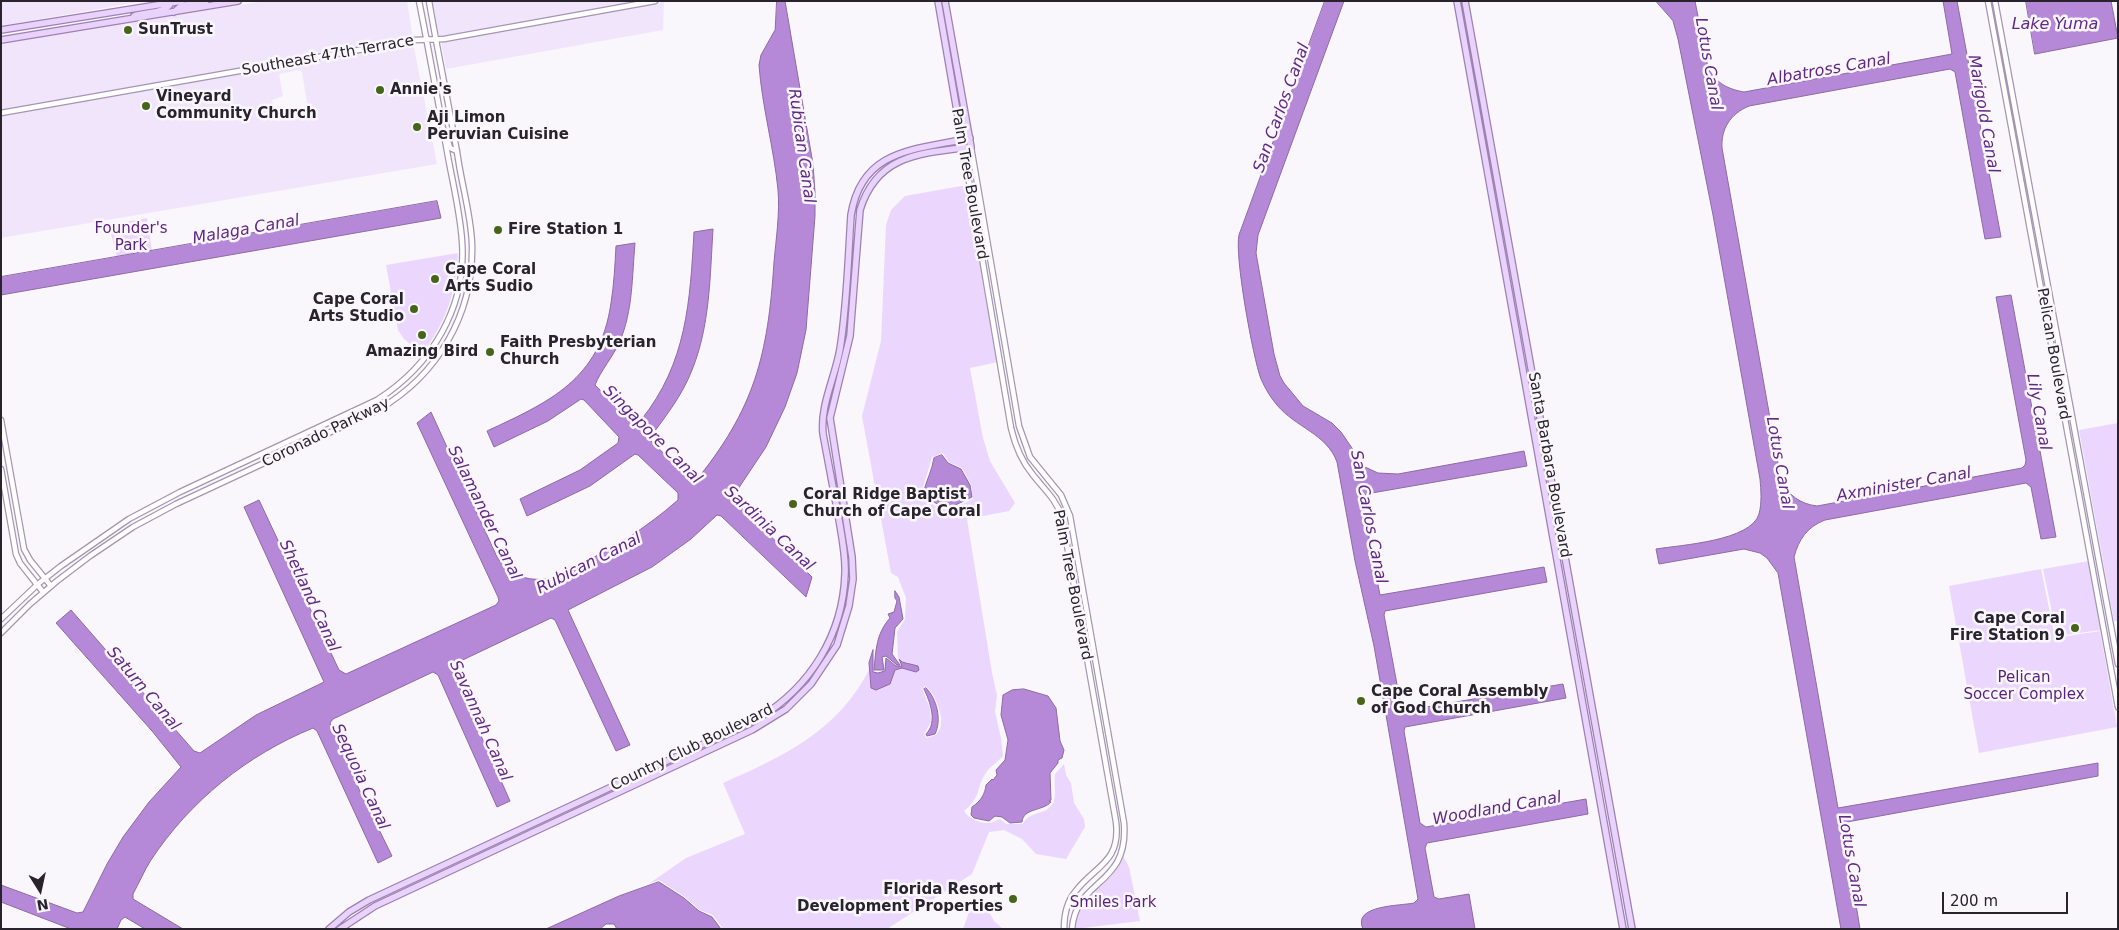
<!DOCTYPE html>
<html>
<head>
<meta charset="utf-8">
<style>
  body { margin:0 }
  #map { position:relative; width:2119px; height:930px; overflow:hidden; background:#f9f6fc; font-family:"DejaVu Sans",sans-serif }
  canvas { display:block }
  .frame { position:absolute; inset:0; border:2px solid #29232e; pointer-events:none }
  .north { position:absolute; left:15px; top:865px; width:50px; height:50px; -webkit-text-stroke:4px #f9f6fc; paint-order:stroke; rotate:170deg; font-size:14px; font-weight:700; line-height:20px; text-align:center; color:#29232e }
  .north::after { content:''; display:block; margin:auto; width:18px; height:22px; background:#29232e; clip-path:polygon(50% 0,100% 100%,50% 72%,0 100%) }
  .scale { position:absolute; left:1942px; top:892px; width:126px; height:22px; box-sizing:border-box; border:2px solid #29232e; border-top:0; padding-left:6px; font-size:15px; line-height:18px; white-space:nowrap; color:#29232e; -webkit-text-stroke:4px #f9f6fc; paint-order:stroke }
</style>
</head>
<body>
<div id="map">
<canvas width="2119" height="930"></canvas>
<div class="frame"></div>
<div class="north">N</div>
<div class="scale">200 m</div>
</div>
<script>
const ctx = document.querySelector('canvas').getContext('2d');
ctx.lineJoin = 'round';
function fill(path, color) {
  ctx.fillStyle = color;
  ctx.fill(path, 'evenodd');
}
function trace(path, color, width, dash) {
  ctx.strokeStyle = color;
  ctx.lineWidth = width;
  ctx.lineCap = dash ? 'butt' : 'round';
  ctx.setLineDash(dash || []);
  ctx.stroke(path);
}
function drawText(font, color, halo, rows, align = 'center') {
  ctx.font = font + ' "DejaVu Sans",sans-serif';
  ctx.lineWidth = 5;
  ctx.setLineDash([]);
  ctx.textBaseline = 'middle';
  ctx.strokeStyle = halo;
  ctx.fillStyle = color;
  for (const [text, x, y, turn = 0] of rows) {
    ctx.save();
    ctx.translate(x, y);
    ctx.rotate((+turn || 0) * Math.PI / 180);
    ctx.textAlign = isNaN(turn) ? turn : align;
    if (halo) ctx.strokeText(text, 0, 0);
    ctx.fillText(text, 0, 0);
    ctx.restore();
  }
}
fill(new Path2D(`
  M 1,1 L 144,1 L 1,26 Z
  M 264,1 L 407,1 L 413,38 L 1,110 L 1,44 Z
  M 431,1 L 641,1 L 440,36 L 436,29 Z
  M 664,2 L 663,30 L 446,69 L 441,41 Z
  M 413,43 L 437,164 L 1,238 L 1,115 ZM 299,70 L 302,72 L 309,115 L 277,121 L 272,100 L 283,96 L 279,74 Z`), '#f1e5fc');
fill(new Path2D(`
  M 967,185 L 998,362 L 970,368 L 983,438 L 990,461 L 1015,503 L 1009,511 L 967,519 L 992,673 L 997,695 L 995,712 L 1001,738 L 1003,756 C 998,762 989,767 986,773 C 975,788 983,795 964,811 C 968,818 980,824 989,823 C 992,823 996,820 1000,819 L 1006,824 L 1023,824 C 1029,810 1049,816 1054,801 C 1056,794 1054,782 1055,774 L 1064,764 L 1066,775 L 1071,783 L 1074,803 L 1084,819 L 1085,827 L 1066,859 L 1036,854 L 1022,839 L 1004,830 L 989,832 L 972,874 L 887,929 L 723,929 L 713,915 L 700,910 L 685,897 L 659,880 L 650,883 L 686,858 L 745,834 L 723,783 C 782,757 838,731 869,670 L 871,688 L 892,675 L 895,670 L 902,668 L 916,672 L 908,662 L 902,662 L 898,658 L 897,632 L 905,619 L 906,598 L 898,577 L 891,573 L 862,416 L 881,341 L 886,225 L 891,210 L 905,196 ZM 943,453 L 949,462 L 962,468 L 971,484 L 973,499 C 946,511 944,516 921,494 L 932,457 ZM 925,686 C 934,692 943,713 941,724 C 941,728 938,732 936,735 L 927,738 L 924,734 L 931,722 L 930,708 L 922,689 Z
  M 147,218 L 152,251 L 117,258 L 109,225 Z
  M 458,253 C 456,293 446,322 422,354 L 404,339 L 398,330 L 386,265 Z
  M 2118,423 L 2118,621 L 2114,621 L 2079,430 Z
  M 2089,561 L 2118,722 L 2101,630 L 2057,636 L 2043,569 Z
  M 2041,569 L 2055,638 L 2100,631 L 2117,727 L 1979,753 L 1949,586 Z
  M 1123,856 L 1129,867 L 1140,921 L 1075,929 C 1078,890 1113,888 1123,856 Z
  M 978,907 L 988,910 L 994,921 L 1003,929 L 963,929 L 969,912 Z`), '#ebd6fd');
const water = new Path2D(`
  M 777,1 L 785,1 L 813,164 L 815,192 L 815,216 L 806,330 L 797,373 L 785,407 L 766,447 L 740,486 L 733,499 L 812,577 L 806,597 L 721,516 L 717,515 L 691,539 L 652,567 L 568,610 L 630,745 L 616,751 L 555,620 L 551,618 L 450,666 L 510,801 L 497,807 L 438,675 L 433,672 L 333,719 L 330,723 L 359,789 L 392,856 L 378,863 L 317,731 L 313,728 C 247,755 190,801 151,860 C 144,871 139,883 133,894 L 133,899 L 183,929 L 145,929 L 125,917 L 121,920 L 117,929 L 71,929 L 1,902 L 1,885 L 77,913 L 83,912 L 107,864 L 123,837 L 149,802 L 181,767 L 152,731 L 56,623 L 71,610 L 194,751 L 200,753 L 256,715 L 324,682 L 244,507 L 259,500 L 339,670 L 346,674 L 496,605 L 499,601 L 498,597 L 417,423 L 431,412 L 497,557 C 507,573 525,581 543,579 C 553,578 563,573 572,568 C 611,550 645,529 678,500 L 678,493 L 638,455 L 635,454 L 590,486 L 527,516 L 520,499 L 580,470 L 618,443 L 619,437 L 584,400 L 581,399 L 548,421 L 494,447 L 487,431 C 549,402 600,380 611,303 C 614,284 615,265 616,246 L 635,243 C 632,276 633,310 620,341 C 613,357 601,370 595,385 L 632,422 L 636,423 L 641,420 C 687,363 690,301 694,232 L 713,229 C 710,276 710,326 692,370 C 682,396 665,417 649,439 L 694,483 C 755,409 768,355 774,262 C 776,239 780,213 778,190 C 774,148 762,107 759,65 L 761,55 L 775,30 Z
  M 1325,1 L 1344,1 L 1258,235 L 1256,253 L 1274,354 L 1280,376 L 1284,383 L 1303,406 L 1332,423 L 1341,432 L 1365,467 L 1378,473 L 1398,474 L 1524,451 L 1527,466 L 1366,494 L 1362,500 L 1380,595 L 1544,567 L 1547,582 L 1385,611 L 1384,615 L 1402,711 L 1563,684 L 1566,698 L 1405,727 L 1404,731 L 1420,823 L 1426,827 L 1586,799 L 1588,814 L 1427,843 L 1425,848 L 1434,897 L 1439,899 L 1469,894 L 1475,929 L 1363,929 C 1352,905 1399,906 1414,903 L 1418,899 L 1374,646 L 1355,561 L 1337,462 C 1327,434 1295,427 1277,405 C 1270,397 1265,388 1261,379 C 1253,358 1234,254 1239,235 Z
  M 1656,1 L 1695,1 L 1708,68 C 1717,84 1728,89 1744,92 L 1952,54 L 1943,1 L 1957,1 L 2001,237 L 1985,239 L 1955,72 L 1950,69 L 1749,106 C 1730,114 1721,129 1722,148 L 1781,480 C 1788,495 1800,504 1817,506 L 2022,468 L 2025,465 L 2026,460 L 1996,297 L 2011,295 L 2056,537 L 2041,539 L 2031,487 L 2026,483 L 1825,520 C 1807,527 1799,539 1794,557 L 1838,808 L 2098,763 L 2098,776 L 1847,822 L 1843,825 L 1860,929 L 1841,929 L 1778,573 L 1767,558 L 1760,553 L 1744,549 L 1659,564 L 1656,549 C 1681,545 1751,541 1759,514 C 1762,503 1761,490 1760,479 L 1713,215 L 1678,39 L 1673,21 Z
  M 2026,1 L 2111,1 L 2118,38 L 2035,54 Z
  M 437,201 L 441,218 L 1,295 L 1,277 Z
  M 942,455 L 948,463 L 961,469 L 970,485 L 972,497 C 945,510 947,512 923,494 C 926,481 932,471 934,458 Z
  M 895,591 L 899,597 L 903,619 L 895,628 L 892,654 L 900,665 L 897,665 L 886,656 L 882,657 L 884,670 L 874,670 C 876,650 876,634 890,618 L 888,614 L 894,612 L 897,601 L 895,598 Z
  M 873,650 L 873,672 L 878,673 L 885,671 L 886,658 L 896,666 L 902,666 L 899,659 L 902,662 L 918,666 L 919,670 L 916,672 L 902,668 L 895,670 L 890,684 L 876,690 L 871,688 L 869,663 Z
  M 926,688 C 937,699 942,720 935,734 L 927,736 L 926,734 C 938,722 930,702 924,689 Z
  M 1024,689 L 1048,696 L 1056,708 L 1060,741 L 1064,750 L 1062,758 L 1058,760 L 1058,763 L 1050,773 L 1051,800 L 1049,801 L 1051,802 C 1043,811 1023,808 1022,822 L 1010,823 L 1002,817 L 995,816 L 989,821 L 974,818 L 971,815 L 972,807 C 981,801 985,794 986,785 L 992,779 L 993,780 L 997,775 L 996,770 L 1005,760 L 1008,740 L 1001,715 L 1003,695 L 1012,690 Z
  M 659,882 L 684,898 L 699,911 L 712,917 L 721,929 L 617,929 L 614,924 L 606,924 L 600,929 L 546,929 L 619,896 Z`);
fill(water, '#b689d8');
trace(water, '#8c6aa5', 1);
const minor = new Path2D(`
  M 1988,1 L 2118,707
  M 1995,1 L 2118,664
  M 1,113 L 415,40 L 444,39 L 655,1
  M 962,140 L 1011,428 C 1015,445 1022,462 1033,475 C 1044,489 1056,499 1062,517 L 1116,822 C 1121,863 1094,866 1075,892 C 1066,903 1064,915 1064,929
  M 448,141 L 450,148 L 457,151
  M 971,147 L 1019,426 L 1030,457 L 1061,495 L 1070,516 L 1124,823 C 1129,887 1076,878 1072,929
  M 1,420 L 24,549 L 30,560 L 51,586
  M 1,469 L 16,554 L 20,563 L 43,592
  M 1,619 L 38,584 L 61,566 L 129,519 L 180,492 L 377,400 C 432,365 467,307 462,241 C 460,211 452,180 447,151 C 438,101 429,51 419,1
  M 1,633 L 30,604 L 57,581 L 90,556 L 133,527 L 176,504 L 378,410 C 438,375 474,314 472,244 C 471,215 462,186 458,158 C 449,105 438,54 429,1`);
const major = new Path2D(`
  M 938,1 L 962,140
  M 1457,1 L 1623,929
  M 1465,1 L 1632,929
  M 174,12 L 181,6 L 206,1
  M 134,16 C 145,12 165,14 171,3
  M 1,30 L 182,1
  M 1,40 L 238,1
  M 329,929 L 349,912 L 369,900 L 759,718 C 810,687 843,635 845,574 C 846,554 841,533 838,514 C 833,487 828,461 823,434 C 820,405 835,378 840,349 C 847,305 848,260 851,215 C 862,148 916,150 970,138
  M 340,929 L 375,906 L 752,730 L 786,709 L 811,684 L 837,645 L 849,606 L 853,579 L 852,557 L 830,418 L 850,336 L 860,210 C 877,154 922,153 971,147 L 945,1`);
trace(minor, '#a595b2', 7);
trace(major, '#9c81b2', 8);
trace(minor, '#fff', 4.5);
trace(major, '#e9d2fb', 5.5);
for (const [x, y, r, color] of [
  [128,30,5,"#46651a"],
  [380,90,5,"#46651a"],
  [146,106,5,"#46651a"],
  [417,127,5,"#46651a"],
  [498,230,5,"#46651a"],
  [435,279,5,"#46651a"],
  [414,309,5,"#46651a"],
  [422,335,5,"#46651a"],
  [490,352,5,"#46651a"],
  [793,504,5,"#46651a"],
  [2075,628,5,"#46651a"],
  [1361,701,5,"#46651a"],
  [1013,899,5,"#46651a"]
]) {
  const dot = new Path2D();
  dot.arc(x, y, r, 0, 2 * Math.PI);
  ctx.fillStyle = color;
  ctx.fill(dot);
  trace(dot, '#f9f6fc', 2);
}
drawText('bold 15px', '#29232e', '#f9f6fc', [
  ["SunTrust",138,30],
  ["Annie's",390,90],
  ["Vineyard",156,97],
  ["Community Church",156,114],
  ["Aji Limon",427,118],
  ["Peruvian Cuisine",427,135],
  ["Fire Station 1",508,230],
  ["Cape Coral",445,270],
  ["Arts Sudio",445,287],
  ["Cape Coral",404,300,"right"],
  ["Arts Studio",404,317,"right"],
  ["Faith Presbyterian",500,343],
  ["Church",500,360],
  ["Amazing Bird",422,352,"center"],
  ["Coral Ridge Baptist",803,495],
  ["Church of Cape Coral",803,512],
  ["Cape Coral",2065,619,"right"],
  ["Fire Station 9",2065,636,"right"],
  ["Cape Coral Assembly",1371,692],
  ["of God Church",1371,709],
  ["Florida Resort",1003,890,"right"],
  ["Development Properties",1003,907,"right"]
], 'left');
drawText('15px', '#29232e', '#f9f6fc', [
  ["Southeast 47th Terrace",328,56,-10],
  ["Palm Tree Boulevard",969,184,80],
  ["Pelican Boulevard",2053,354,80],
  ["Coronado Parkway",326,433,-26],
  ["Santa Barbara Boulevard",1549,465,80],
  ["Palm Tree Boulevard",1072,585,79],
  ["Country Club Boulevard",692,748,-26]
]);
drawText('15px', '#591f7c', '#f9f6fc', [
  ["Founder's",131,229],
  ["Park",131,246],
  ["Pelican",2024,678],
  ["Soccer Complex",2024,695],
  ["Smiles Park",1113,903]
]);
drawText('italic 16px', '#612884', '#f9f6fc', [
  ["Lake Yuma",2055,25],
  ["Lotus Canal",1708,64,80],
  ["Albatross Canal",1829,70,-10],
  ["San Carlos Canal",1282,108,-70],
  ["Marigold Canal",1983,114,80],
  ["Rubican Canal",801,146,82],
  ["Malaga Canal",246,230,-10],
  ["Lily Canal",2038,412,80],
  ["Singapore Canal",652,435,45],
  ["Lotus Canal",1779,463,80],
  ["Axminister Canal",1904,485,-10],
  ["Salamander Canal",484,513,64],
  ["San Carlos Canal",1368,517,79],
  ["Sardinia Canal",769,529,43],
  ["Rubican Canal",589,564,-27],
  ["Shetland Canal",309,596,65],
  ["Saturn Canal",143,689,50],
  ["Savannah Canal",480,721,66],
  ["Sequoia Canal",360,777,65],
  ["Woodland Canal",1497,809,-10],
  ["Lotus Canal",1851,861,80]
]);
</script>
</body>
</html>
